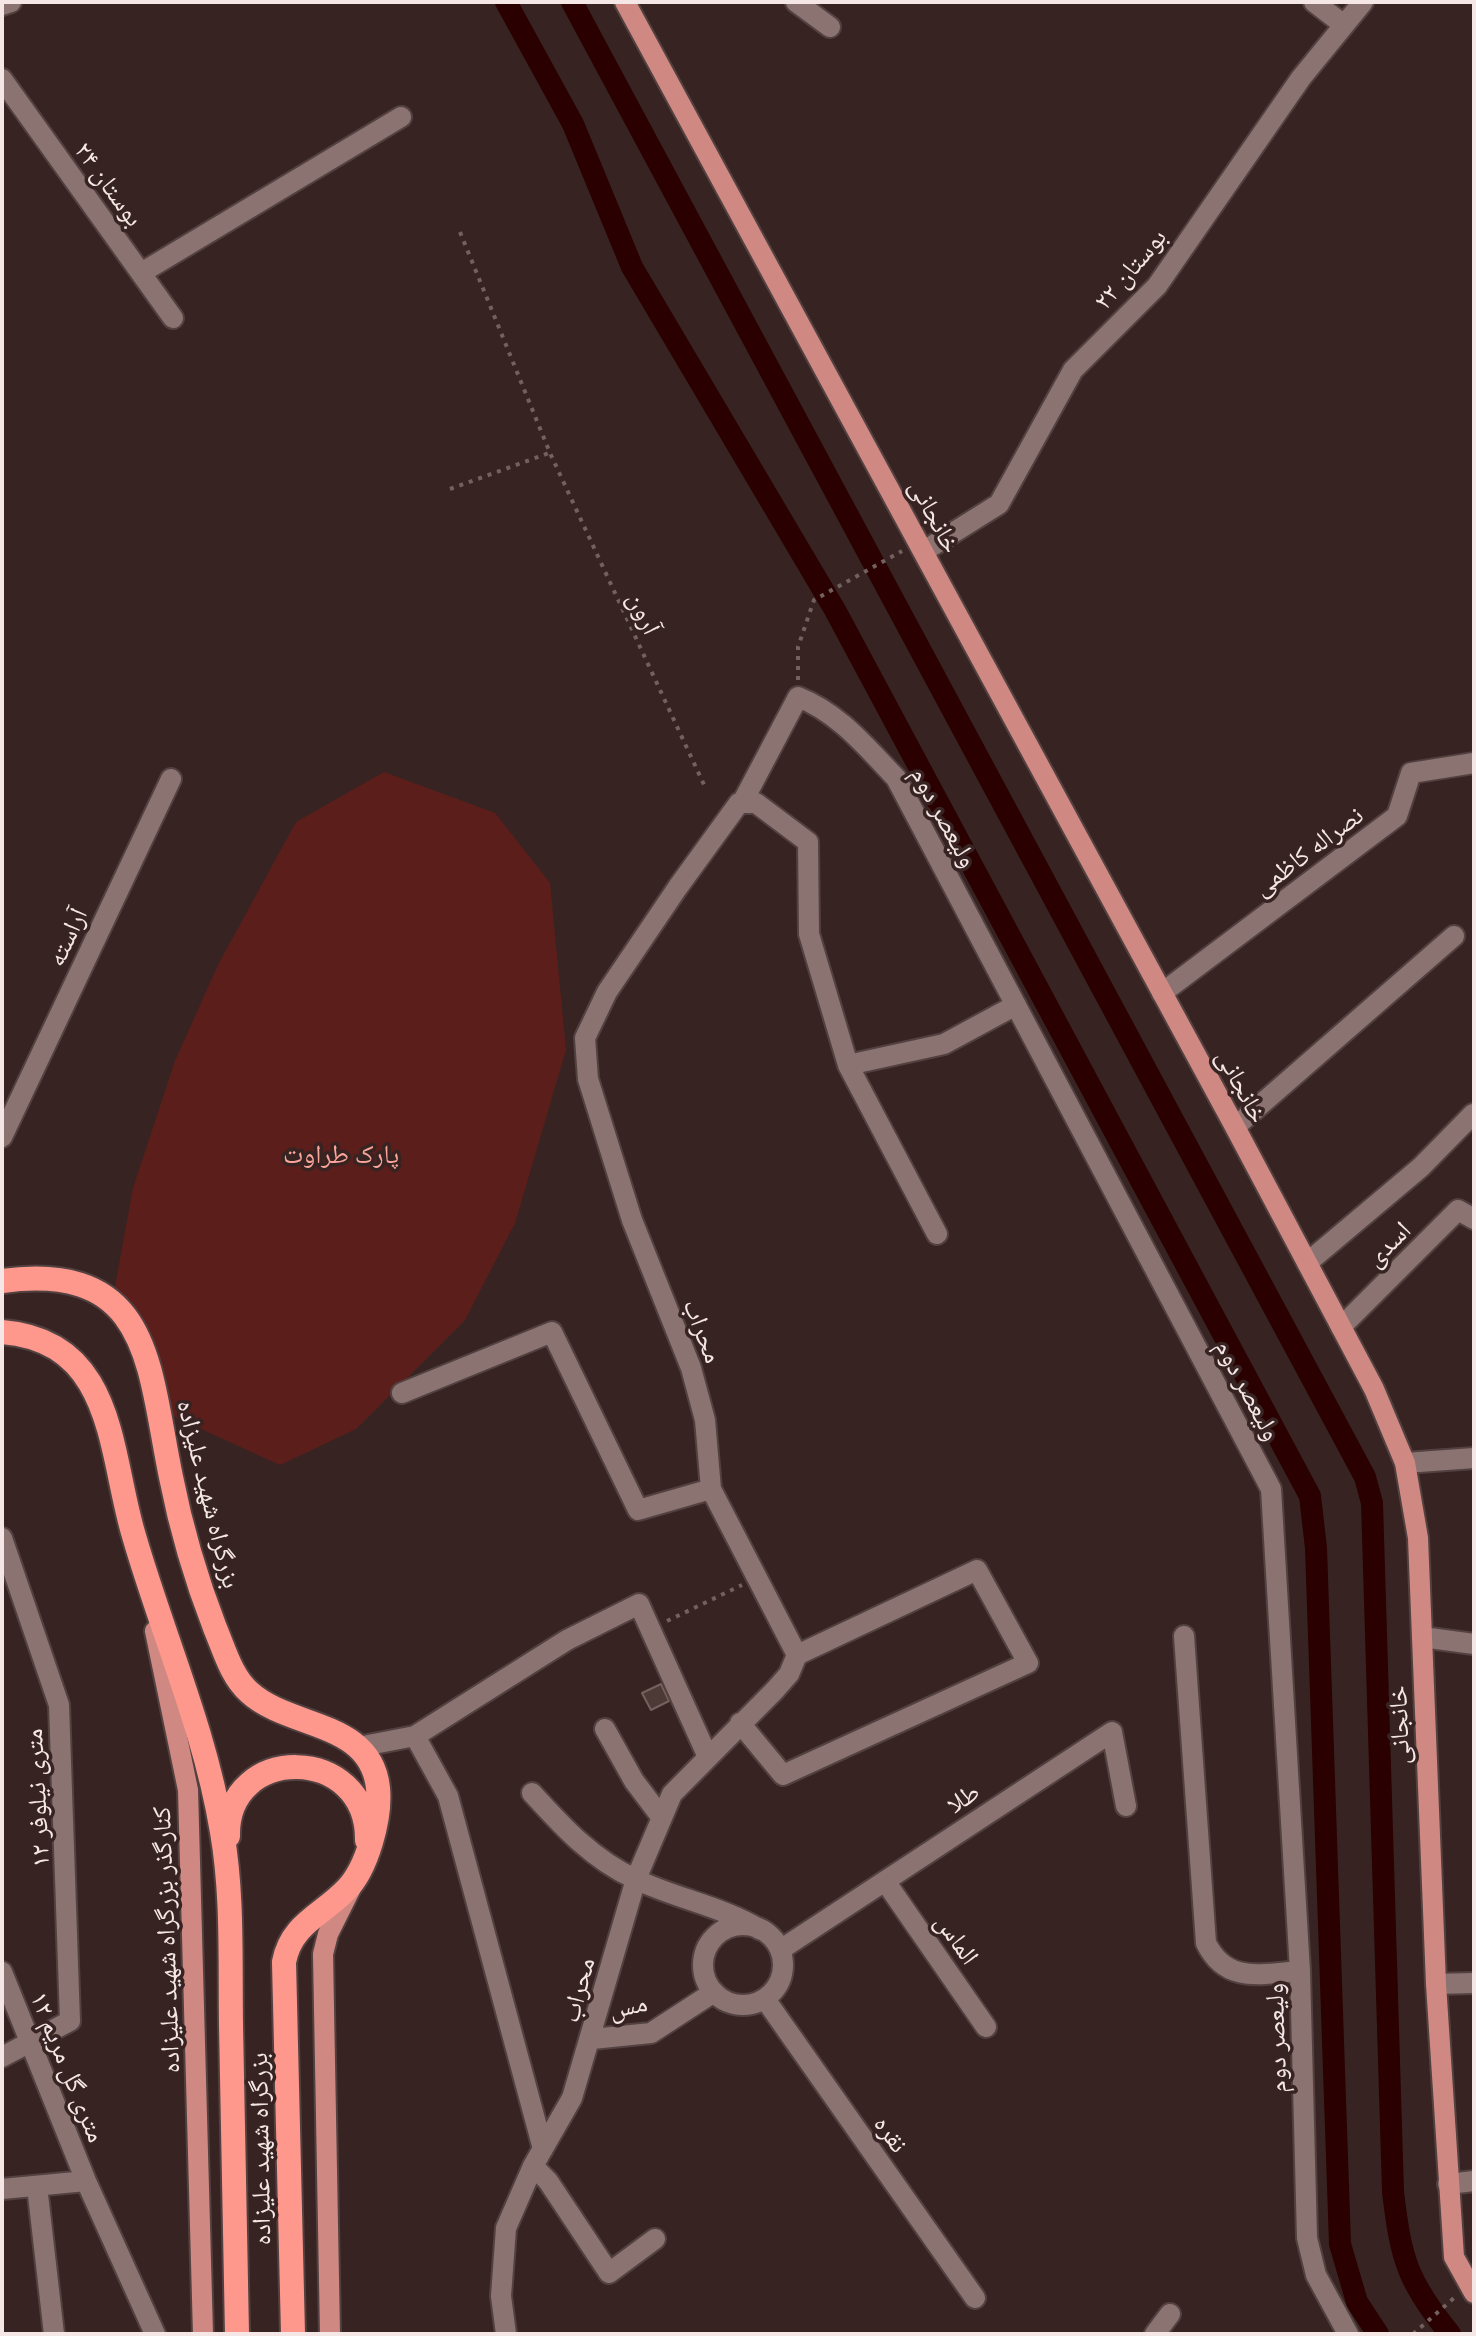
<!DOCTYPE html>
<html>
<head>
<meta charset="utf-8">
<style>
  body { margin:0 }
  #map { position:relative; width:1476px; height:2336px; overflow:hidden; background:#372422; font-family:"Exo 2",sans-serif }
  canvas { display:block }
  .frame { position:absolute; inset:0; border:4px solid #f5e7e6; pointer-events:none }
</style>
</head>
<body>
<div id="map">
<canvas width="1476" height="2336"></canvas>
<div class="frame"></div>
</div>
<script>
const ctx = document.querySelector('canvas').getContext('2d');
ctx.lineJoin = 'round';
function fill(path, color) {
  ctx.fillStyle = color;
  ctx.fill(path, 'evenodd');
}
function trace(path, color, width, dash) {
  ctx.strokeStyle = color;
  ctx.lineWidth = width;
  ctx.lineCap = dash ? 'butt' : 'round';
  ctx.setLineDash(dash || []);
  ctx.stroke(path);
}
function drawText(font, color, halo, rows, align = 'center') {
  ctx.font = font + ' "Exo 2","Noto Naskh Arabic",sans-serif';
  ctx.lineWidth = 7;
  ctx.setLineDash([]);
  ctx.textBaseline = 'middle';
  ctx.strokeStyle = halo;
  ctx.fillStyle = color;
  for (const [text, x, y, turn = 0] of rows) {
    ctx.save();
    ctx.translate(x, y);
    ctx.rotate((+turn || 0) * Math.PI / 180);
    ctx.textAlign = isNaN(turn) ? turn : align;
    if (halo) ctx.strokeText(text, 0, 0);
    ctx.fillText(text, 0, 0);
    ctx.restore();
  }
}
fill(new Path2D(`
  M 384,772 L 495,813 L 550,883 L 566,1050 L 515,1223 L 465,1320 L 356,1429 L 280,1465 L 166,1413 L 111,1309 L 133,1188 L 175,1061 L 218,965 L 296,822 Z`), '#5c1e1b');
trace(new Path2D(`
  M 506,2 L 573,124 L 632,267 L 835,610 L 1310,1496 L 1316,1548 L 1340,2244 L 1357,2302 L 1378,2334
  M 572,2 L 1365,1477 L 1372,1503 L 1393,2192 C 1401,2259 1407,2281 1450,2334`), '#2a0000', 22);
const building = new Path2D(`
  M 661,1684 L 669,1701 L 651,1710 L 642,1693 Z`);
fill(building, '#4d3936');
trace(building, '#76605d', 2);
const minor = new Path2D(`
  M 796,2 L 830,27
  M 1314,2 L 1344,25
  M 2,5 L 11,2
  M 2,79 L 173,318
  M 141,273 L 401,117
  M 924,551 L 999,504 L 1073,370 L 1157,286 L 1301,78 L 1363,2
  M 742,803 L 798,697 C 839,713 866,747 896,778 L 1271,1489 L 1300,1971 L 1307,2238 L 1316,2275 L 1348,2334
  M 1162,993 L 1397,816 L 1411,773 L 1474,763
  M 848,1065 L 944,1044 L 1016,1005
  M 1235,1127 L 1454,936
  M 2,1137 L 171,779
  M 1307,1263 L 1421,1167 L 1473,1114
  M 1341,1327 L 1458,1210 L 1474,1219
  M 402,1393 L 552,1332 L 638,1510 L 711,1489
  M 1405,1463 L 1474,1458
  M 2,1538 L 59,1705 L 70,2021 L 2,2057
  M 1184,1636 L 1206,1943 C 1226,1984 1261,1974 1300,1971
  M 1422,1637 L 1474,1644
  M 740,1723 L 783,1775 L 1028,1663 L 977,1570 L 797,1655
  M 605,1729 L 634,1781 L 662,1818
  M 415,1736 L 448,1796 L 543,2149
  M 358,1747 L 415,1736 L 567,1640 L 639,1604 L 707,1755
  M 532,1793 C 563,1827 592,1859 635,1879 C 677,1899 721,1906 761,1930
  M 885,1881 L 986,2027
  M703 1965a40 40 0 1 1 80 0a40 40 0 1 1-80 0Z
  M 780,1950 L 1112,1732 L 1126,1806
  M 2,1972 L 86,2181 L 155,2334
  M 1436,1984 L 1474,1983
  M 765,1999 L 975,2298
  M 592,2039 L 651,2033 L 714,1992
  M 533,2166 L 548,2181 L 609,2273 L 655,2239
  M 1448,2184 L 1474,2181
  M 37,2186 L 54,2334
  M 2,2189 L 86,2181
  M 506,2334 L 501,2296 L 506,2228 L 533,2166 L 572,2098 L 636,1879 L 672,1794 L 775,1690 L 789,1674 L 797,1655 L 711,1489 L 705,1420 L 691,1368 L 632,1220 L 588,1079 L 585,1038 L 607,992 L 678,887 L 739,803 L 756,803 L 808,842 L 809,934 L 848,1065 L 937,1234
  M 1155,2334 L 1170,2314`);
const major = new Path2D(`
  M 625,2 L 1235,1127 L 1374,1389 L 1405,1463 L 1418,1538 L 1436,1984 L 1454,2257 L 1474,2293
  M 155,1631 L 188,1790 L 203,2334
  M 330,2334 L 323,1954 L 328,1934 L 351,1888`);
const highway = new Path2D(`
  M 2,1281 C 152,1261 148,1367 171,1477 C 181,1528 196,1579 215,1628 C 224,1649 231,1676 249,1692 C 289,1729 371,1720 378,1788 C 381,1818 367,1869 346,1890 C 322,1915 291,1924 284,1962 L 293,2334
  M 2,1332 C 116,1341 109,1454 134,1536 C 163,1636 205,1729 222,1832 C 233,1895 230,1961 231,2025 C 233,2128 235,2231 237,2334
  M 228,1836 C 226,1743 368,1744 367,1840`);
trace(minor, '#524140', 24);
trace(major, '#524140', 24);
trace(highway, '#524140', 28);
trace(new Path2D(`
  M 460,232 L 550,453 L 706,789
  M 450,489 L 549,453
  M 798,680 L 798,647 L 814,600 L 902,551
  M 667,1621 L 742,1585
  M 1413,2334 L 1454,2298`), '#72615f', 4, [4, 6]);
trace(minor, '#8b7371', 20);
trace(major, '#d08982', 20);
trace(highway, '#fe988d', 24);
drawText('26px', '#f5e7e6', '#372422', [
  ["بوستان ۲۴",109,184,54],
  ["بوستان ۲۲",1130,269,-50],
  ["خانجانی",935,516,62],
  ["آرون",644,613,65],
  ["ولیعصر دوم",944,817,61],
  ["نصراله کاظمی",1308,851,-37],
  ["آراسته",67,937,-65],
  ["خانجانی",1242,1086,62],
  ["اسدی",1388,1244,-45],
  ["محراب",703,1331,69],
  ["ولیعصر دوم",1248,1390,62],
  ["بزرگراه شهید علیزاده",209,1494,76],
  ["خانجانی",1399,1725,-92],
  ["۱۲ متری نیلوفر",37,1798,-93],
  ["طلا",963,1798,-33],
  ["الماس",957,1939,55],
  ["کنارگذر بزرگراه شهید علیزاده",166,1940,-92],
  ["محراب",578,1990,-75],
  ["مس",628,2006,-12],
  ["ولیعصر دوم",1276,2038,-92],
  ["۱۲ متری گل مریم",68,2067,68],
  ["نقره",891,2134,55],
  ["بزرگراه شهید علیزاده",260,2149,-91]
]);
drawText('26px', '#fca59b', '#372422', [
  ["پارک طراوت",341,1154]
]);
</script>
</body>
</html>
